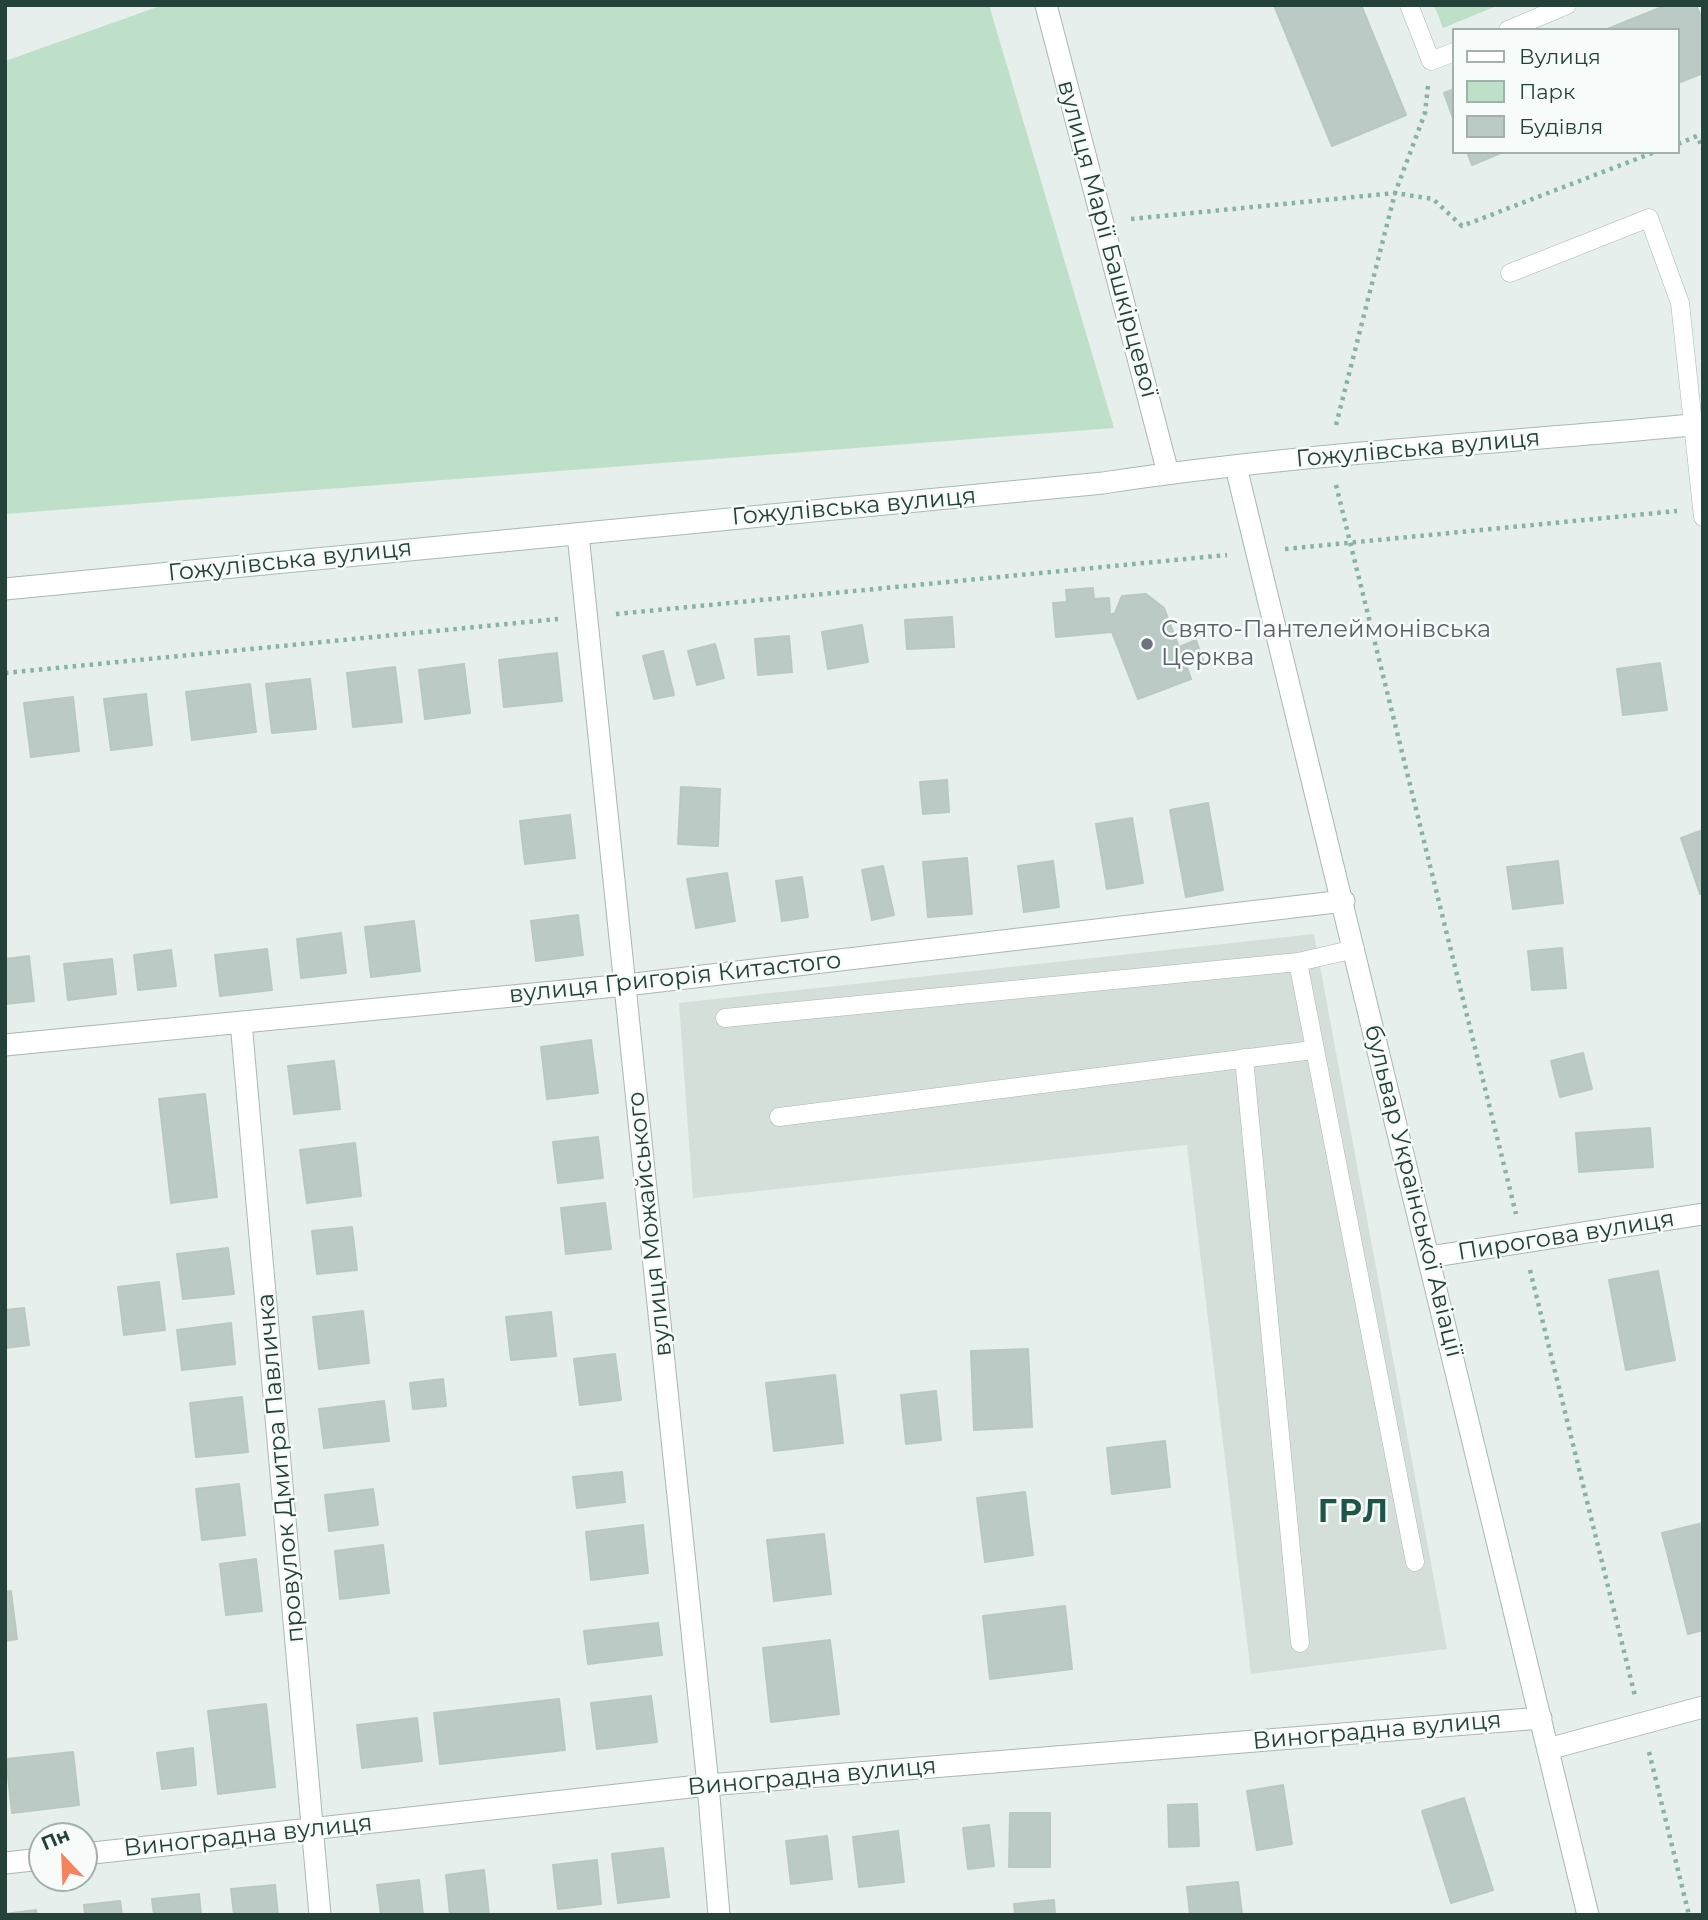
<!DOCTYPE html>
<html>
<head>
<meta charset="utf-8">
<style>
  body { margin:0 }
  #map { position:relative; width:1708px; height:1920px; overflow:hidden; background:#e6efeb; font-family:Montserrat,sans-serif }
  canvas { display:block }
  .frame { position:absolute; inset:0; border:7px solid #24423a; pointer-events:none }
  .legend { position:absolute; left:1452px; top:28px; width:228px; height:126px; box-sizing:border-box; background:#f7fbf9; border:2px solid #a3b1ad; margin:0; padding:9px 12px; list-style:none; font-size:21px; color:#24423a }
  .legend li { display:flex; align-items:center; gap:14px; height:35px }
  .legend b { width:35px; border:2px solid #a3b1ad }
  .north { position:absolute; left:28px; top:1822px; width:70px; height:70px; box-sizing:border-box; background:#f7fbf9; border:2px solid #a3b1ad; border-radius:50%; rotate:337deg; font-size:19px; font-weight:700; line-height:28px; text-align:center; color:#24423a }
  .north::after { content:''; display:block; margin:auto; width:24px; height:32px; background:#f4845f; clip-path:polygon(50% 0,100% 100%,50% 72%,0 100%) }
</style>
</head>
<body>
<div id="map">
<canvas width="1708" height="1920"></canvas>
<div class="frame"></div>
<ul class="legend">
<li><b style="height:9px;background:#fff"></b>Вулиця</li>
<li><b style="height:19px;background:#bfe0c8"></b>Парк</li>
<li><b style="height:19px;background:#bbcac4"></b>Будівля</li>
</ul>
<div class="north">Пн</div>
</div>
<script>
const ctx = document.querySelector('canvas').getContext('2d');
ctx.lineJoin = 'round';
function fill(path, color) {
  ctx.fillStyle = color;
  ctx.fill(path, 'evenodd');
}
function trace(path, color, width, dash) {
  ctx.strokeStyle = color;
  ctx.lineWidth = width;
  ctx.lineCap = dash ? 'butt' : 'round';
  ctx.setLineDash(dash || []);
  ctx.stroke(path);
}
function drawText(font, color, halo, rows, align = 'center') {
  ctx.font = font + ' Montserrat,sans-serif';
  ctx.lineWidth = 5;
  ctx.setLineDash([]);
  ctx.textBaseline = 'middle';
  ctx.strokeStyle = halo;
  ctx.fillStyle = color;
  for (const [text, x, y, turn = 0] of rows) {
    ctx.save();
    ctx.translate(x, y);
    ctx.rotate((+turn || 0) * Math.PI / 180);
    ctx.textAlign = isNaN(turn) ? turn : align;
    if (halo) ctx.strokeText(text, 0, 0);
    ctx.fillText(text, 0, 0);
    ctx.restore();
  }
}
fill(new Path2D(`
  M 1314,934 L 1447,1649 L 1251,1674 L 1187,1145 L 693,1198 L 679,1003 Z`), '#d4dfda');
fill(new Path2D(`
  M 163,5 L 989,5 L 1114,428 L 5,514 L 5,61 Z
  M 1434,5 L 1499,5 L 1443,28 Z`), '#bfe0c8');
const building = new Path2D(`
  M 1274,5 L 1361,5 L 1406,115 L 1332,146 Z
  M 1667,5 L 1696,5 L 1703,21 L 1703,73 L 1678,83 L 1678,30 L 1605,30 Z
  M 1454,89 L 1454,121 L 1444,93 Z
  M 1467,152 L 1503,152 L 1472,165 Z
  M 1093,588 L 1094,599 L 1109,598 L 1110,615 L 1115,613 L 1122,596 L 1146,594 L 1164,608 L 1179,647 L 1196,640 L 1203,660 L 1187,667 L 1191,679 L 1138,699 L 1112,632 L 1056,637 L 1053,603 L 1067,602 L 1066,590 Z
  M 952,617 L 954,647 L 907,649 L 905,620 Z
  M 862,625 L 868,662 L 828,669 L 822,632 Z
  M 789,636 L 792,672 L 758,675 L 755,639 Z
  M 715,644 L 724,678 L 697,685 L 688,651 Z
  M 663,651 L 674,695 L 654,699 L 643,656 Z
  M 557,653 L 562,701 L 504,707 L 499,660 Z
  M 1660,663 L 1667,710 L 1623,715 L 1617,669 Z
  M 464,664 L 470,713 L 425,719 L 419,670 Z
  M 395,667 L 402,722 L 353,727 L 347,673 Z
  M 310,679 L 316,729 L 272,733 L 266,684 Z
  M 250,684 L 256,732 L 192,740 L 186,692 Z
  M 146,694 L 152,745 L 111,750 L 104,699 Z
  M 73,697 L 79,751 L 31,757 L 24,703 Z
  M 947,780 L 949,812 L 923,814 L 920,782 Z
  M 681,787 L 720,789 L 718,846 L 678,844 Z
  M 1208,803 L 1223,890 L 1186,897 L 1170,810 Z
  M 570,815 L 575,858 L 525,864 L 520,821 Z
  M 1132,818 L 1143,883 L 1107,889 L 1096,824 Z
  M 1703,830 L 1703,893 L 1700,894 L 1681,838 Z
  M 967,858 L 972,914 L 928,917 L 923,862 Z
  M 1053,861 L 1059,907 L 1024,912 L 1018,866 Z
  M 1558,861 L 1563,903 L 1513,909 L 1507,867 Z
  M 883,866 L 894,915 L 872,920 L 862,870 Z
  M 727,873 L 735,921 L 696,928 L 687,879 Z
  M 802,877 L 808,917 L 782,921 L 776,881 Z
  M 578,915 L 583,955 L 536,961 L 531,921 Z
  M 414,921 L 420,971 L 371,977 L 365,927 Z
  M 341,933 L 346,973 L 301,978 L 297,939 Z
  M 1562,948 L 1566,988 L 1532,990 L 1528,951 Z
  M 267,949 L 272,990 L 220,996 L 215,955 Z
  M 171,950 L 176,986 L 138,990 L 134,955 Z
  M 29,956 L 34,1001 L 5,1004 L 5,959 Z
  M 112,959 L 116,994 L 68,1000 L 64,964 Z
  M 591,1040 L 598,1093 L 547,1099 L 541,1047 Z
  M 1583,1053 L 1592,1089 L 1560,1097 L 1551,1061 Z
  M 334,1061 L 340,1109 L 294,1114 L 288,1066 Z
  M 205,1094 L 217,1197 L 171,1203 L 159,1099 Z
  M 1650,1128 L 1653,1167 L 1579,1172 L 1576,1133 Z
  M 598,1137 L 603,1178 L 558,1183 L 553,1142 Z
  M 355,1143 L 361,1196 L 307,1203 L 300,1150 Z
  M 605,1203 L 611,1249 L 566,1254 L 561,1208 Z
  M 352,1227 L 357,1270 L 317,1274 L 312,1231 Z
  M 228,1248 L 234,1294 L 183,1299 L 177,1254 Z
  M 1658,1271 L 1675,1360 L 1626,1370 L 1609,1280 Z
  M 159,1282 L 165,1330 L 124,1335 L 118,1287 Z
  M 24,1308 L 29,1345 L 5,1348 L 5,1310 Z
  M 363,1311 L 369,1363 L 319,1369 L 313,1317 Z
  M 551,1312 L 556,1356 L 511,1360 L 506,1317 Z
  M 231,1323 L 235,1364 L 182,1370 L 177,1330 Z
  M 1028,1349 L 1032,1427 L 974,1430 L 971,1351 Z
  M 615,1354 L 621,1400 L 580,1405 L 574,1359 Z
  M 835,1375 L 843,1443 L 774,1451 L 766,1383 Z
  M 443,1379 L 446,1406 L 413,1409 L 410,1383 Z
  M 936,1391 L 941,1440 L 906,1444 L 901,1395 Z
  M 242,1397 L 248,1452 L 196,1457 L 190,1403 Z
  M 384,1401 L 389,1441 L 324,1448 L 319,1409 Z
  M 1165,1441 L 1170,1487 L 1112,1494 L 1107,1448 Z
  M 622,1472 L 625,1502 L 577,1508 L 573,1477 Z
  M 239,1484 L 245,1535 L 202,1540 L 196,1489 Z
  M 373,1489 L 378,1525 L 329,1531 L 325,1495 Z
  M 1025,1492 L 1033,1555 L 985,1562 L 977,1498 Z
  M 1703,1523 L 1703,1630 L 1688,1634 L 1662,1533 Z
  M 643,1525 L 648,1573 L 591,1580 L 586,1532 Z
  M 824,1534 L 831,1594 L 774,1601 L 767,1540 Z
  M 383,1545 L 389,1593 L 340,1599 L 335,1551 Z
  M 256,1559 L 262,1611 L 226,1615 L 220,1564 Z
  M 11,1591 L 17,1639 L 5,1641 L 5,1592 Z
  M 1065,1606 L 1072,1669 L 990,1679 L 983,1616 Z
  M 658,1623 L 662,1655 L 588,1664 L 584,1631 Z
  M 830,1640 L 839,1714 L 771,1722 L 763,1648 Z
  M 651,1696 L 657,1742 L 597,1749 L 591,1703 Z
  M 559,1699 L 565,1750 L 440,1764 L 434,1713 Z
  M 266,1704 L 275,1787 L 218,1794 L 208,1711 Z
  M 417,1718 L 422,1761 L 362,1768 L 357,1725 Z
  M 193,1748 L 196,1785 L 162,1789 L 157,1753 Z
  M 73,1752 L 79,1805 L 12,1813 L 6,1759 Z
  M 1283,1785 L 1292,1844 L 1257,1850 L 1247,1791 Z
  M 1464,1798 L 1493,1890 L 1451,1903 L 1422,1811 Z
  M 1197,1804 L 1199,1846 L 1169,1847 L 1168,1805 Z
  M 1010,1813 L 1050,1813 L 1050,1867 L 1009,1867 Z
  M 989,1825 L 994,1866 L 968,1869 L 963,1828 Z
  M 898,1831 L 904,1882 L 859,1887 L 853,1837 Z
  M 827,1836 L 832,1879 L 791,1884 L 786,1841 Z
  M 663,1848 L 669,1897 L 618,1903 L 612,1854 Z
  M 597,1860 L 601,1904 L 558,1909 L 553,1865 Z
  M 484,1870 L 489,1915 L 450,1915 L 446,1875 Z
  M 419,1880 L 423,1915 L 381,1915 L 377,1885 Z
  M 1238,1882 L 1242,1914 L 1190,1915 L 1187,1887 Z
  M 275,1885 L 278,1915 L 234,1915 L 231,1889 Z
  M 199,1894 L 201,1915 L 154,1915 L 152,1899 Z
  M 1054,1900 L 1055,1915 L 1015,1915 L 1014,1904 Z
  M 120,1901 L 122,1915 L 85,1915 L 84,1905 Z
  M 36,1910 L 37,1915 L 5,1915 L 5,1914 Z`);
fill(building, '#bbcac4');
trace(building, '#b8c9c2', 2);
const lane = new Path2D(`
  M 1409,5 L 1431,61 L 1454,52
  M 1508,30 L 1567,5
  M 1510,273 L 1649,218 L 1680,303 L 1703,517
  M 1298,962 L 1415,1562
  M 725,1018 L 1298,962 L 1355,949
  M 1244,1058 L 1300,1643
  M 779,1117 L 1313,1050`);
const street = new Path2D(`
  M 1046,5 L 1168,473
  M 1236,467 L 1588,1915
  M 578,534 L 708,1785 L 719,1915
  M 241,1022 L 320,1915
  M 5,1045 L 626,985 L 1344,901
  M 1429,1257 L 1703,1214
  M 1548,1749 L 1703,1707
  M 84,1854 L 708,1785 L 1541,1718
  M 5,1863 L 42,1859`);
const secondary = new Path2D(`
  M 5,589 L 1103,483 C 1301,453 1503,443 1703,424`);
trace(lane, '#a8b8b2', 19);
trace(street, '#a8b8b2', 23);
trace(secondary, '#a4bbb3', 23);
trace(new Path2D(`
  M 1678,144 L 1697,136 L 1703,149
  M 1131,219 L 1395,193 L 1433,199 L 1462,226 L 1655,152
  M 1336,425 L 1395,193 L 1425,113 L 1428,86
  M 1336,485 L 1516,1214
  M 1285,549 L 1677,511
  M 616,614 L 1227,555
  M 5,673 L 558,619
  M 1530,1270 L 1635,1696
  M 1649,1752 L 1689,1915`), '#86b3a5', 4.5, [3.5, 5]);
trace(lane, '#fff', 18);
trace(street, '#fff', 21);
trace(secondary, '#fff', 21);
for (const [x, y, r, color] of [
  [1147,644,7,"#6b7280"]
]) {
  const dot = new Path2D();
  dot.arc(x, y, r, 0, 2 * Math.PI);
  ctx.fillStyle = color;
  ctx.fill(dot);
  trace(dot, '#f7fbf9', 2.5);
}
drawText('24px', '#24423a', '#f7fbf9', [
  ["вулиця Марії Башкірцевої",1107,239,75],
  ["Гожулівська вулиця",1418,449,-5],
  ["Гожулівська вулиця",854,507,-5],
  ["Гожулівська вулиця",290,561,-6],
  ["вулиця Григорія Китастого",675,978,-6],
  ["бульвар Української Авіації",1413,1191,76],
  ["вулиця Можайського",650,1224,-96],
  ["Пирогова вулиця",1566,1236,-9],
  ["провулок Дмитра Павличка",281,1468,-95],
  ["Виноградна вулиця",1377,1731,-5],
  ["Виноградна вулиця",812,1777,-5],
  ["Виноградна вулиця",248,1836,-6]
]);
drawText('24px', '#5b616d', '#f7fbf9', [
  ["Свято-Пантелеймонівська",1161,630],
  ["Церква",1161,658]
], 'left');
ctx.letterSpacing = '2px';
drawText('bold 32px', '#1f5548', '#f7fbf9', [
  ["ГРЛ",1354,1513]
]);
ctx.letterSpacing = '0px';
</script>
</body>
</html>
